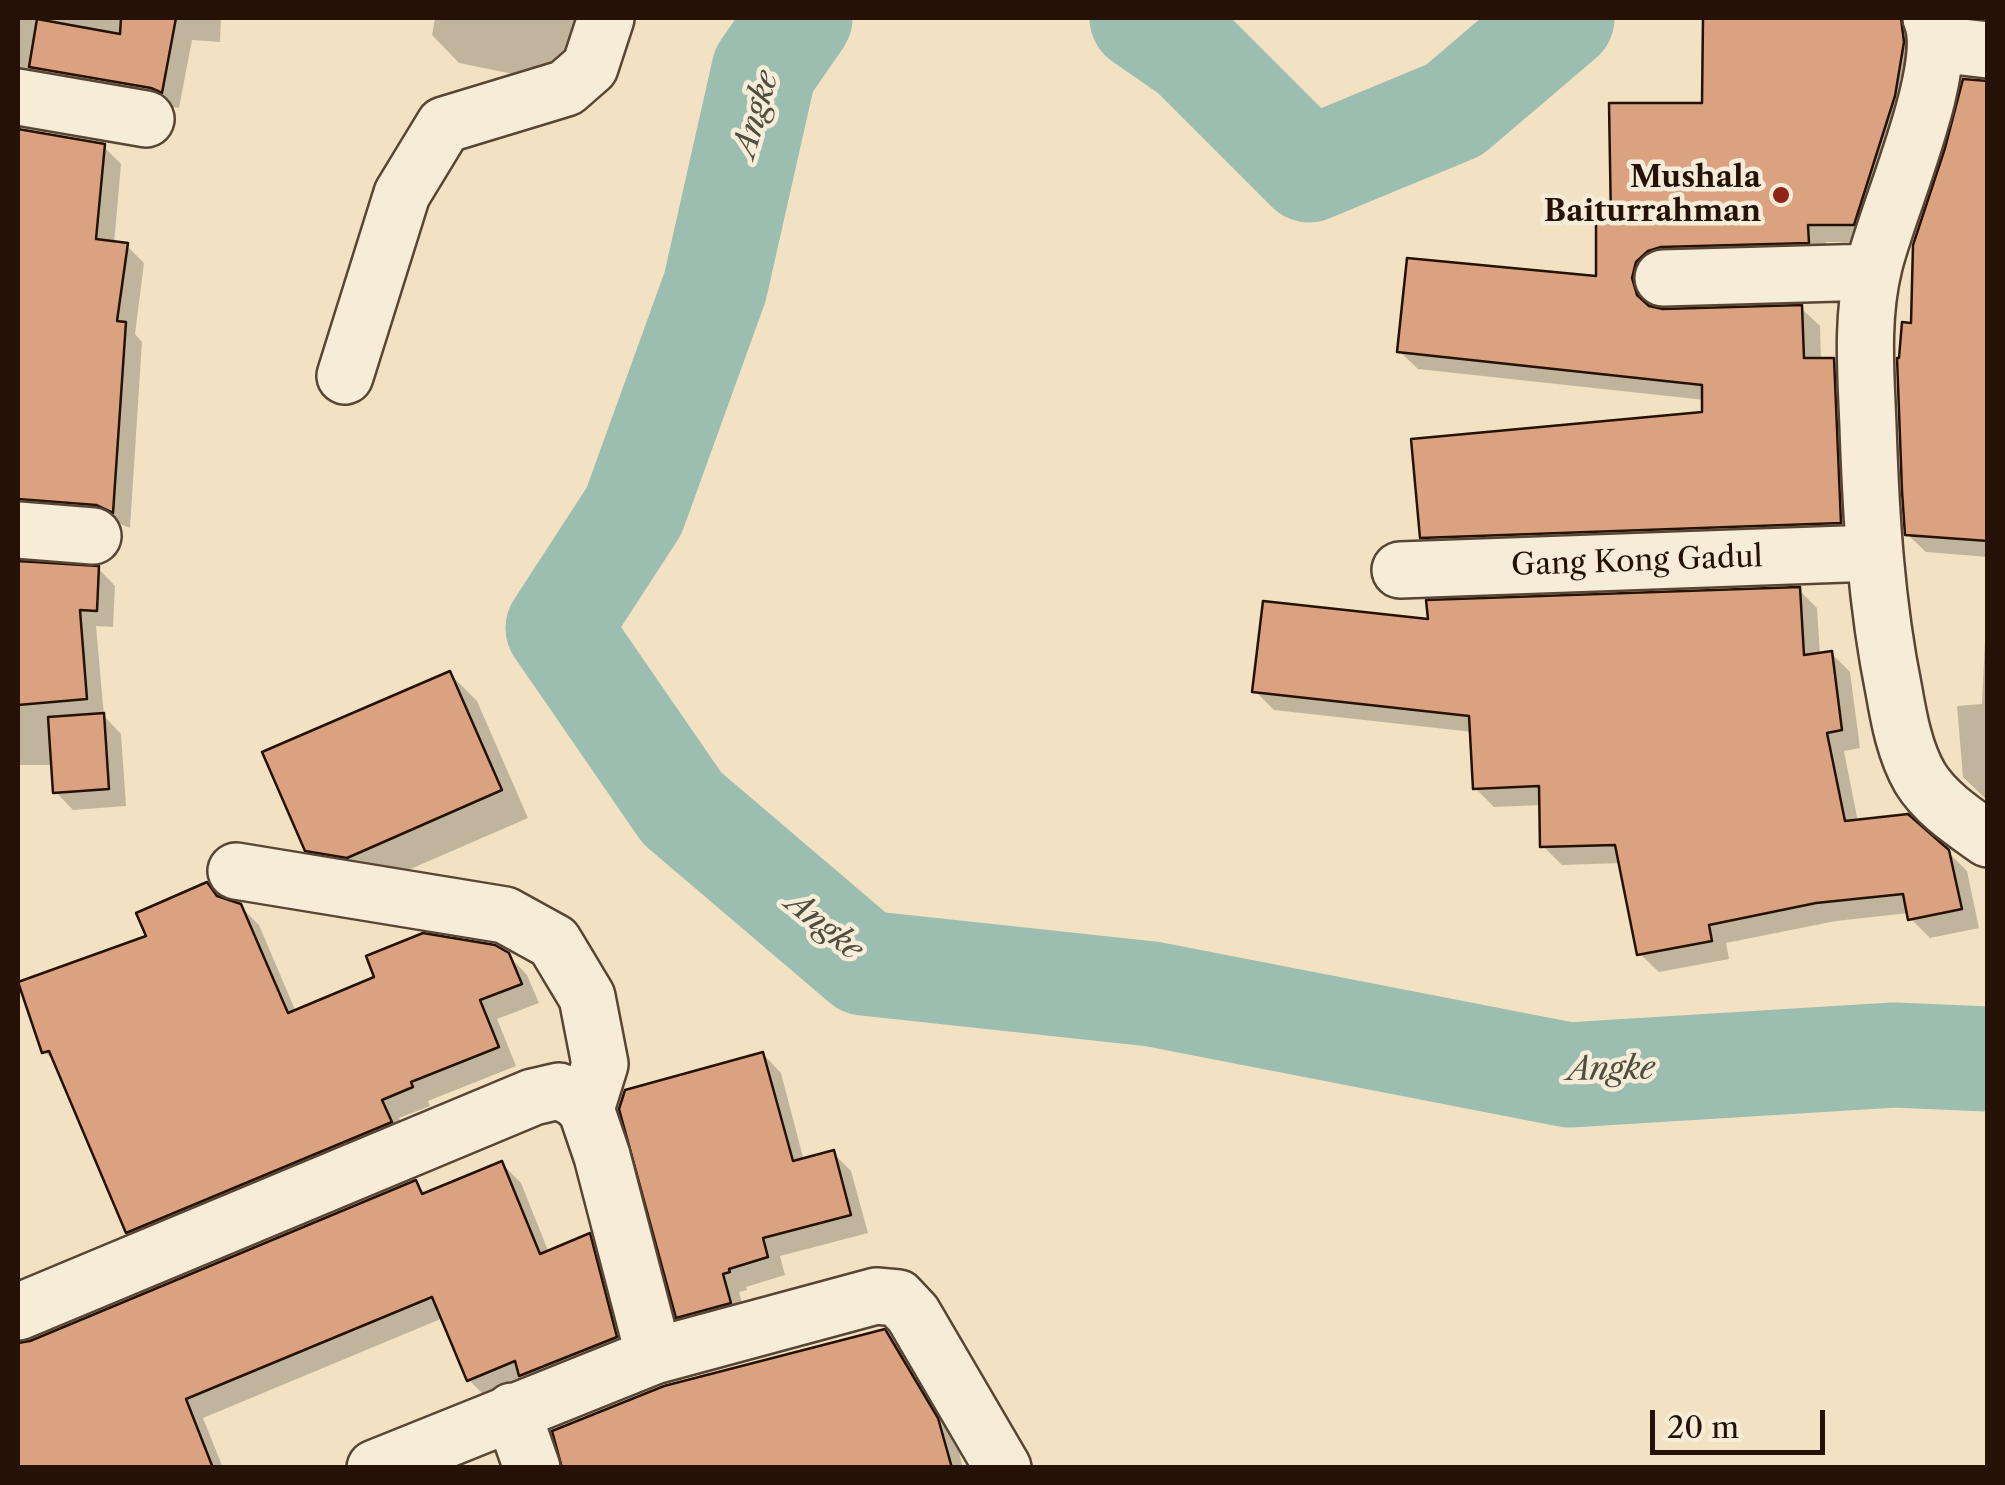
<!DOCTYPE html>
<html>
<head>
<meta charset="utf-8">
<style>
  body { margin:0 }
  #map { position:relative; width:2005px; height:1485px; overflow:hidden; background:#f2e2c3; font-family:"Libre Caslon Text",serif }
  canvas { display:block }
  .frame { position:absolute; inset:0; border:20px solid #251105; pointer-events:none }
  .scale { position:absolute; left:1650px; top:1410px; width:175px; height:45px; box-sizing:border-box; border:5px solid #251105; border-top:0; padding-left:12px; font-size:30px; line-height:35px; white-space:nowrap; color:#251105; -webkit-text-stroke:8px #f7ecd8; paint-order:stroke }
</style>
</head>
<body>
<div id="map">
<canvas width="2005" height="1485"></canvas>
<div class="frame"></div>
<div class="scale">20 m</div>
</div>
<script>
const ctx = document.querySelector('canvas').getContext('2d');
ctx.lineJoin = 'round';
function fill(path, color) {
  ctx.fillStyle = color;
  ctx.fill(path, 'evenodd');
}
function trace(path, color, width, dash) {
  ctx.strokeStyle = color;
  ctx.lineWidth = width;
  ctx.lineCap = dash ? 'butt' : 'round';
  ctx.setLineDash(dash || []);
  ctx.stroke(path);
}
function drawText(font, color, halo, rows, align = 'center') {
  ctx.font = font + ' "Libre Caslon Text",serif';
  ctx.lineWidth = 9;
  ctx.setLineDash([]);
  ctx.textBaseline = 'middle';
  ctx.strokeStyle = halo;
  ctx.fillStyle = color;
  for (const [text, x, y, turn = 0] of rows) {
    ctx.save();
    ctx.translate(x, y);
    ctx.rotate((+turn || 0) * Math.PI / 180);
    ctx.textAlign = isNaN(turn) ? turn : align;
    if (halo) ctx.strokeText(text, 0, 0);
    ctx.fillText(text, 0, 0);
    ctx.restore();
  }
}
fill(new Path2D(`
  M 18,18 L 221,18 L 220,42 L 192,40 L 179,108 L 42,83 L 18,90 Z
  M 435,18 L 614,18 L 577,87 L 459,63 L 432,35 Z
  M 1705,18 L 1926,18 L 1872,242 L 1826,242 L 1826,260 L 1649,298 L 1653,309 L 1801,308 L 1820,326 L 1821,361 L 1833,361 L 1852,379 L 1859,540 L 1441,555 L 1423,537 L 1704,414 L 1705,400 L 1418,369 L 1399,351 L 1598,279 L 1614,225 L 1705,105 Z
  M 1968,18 L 1988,18 L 1988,33 L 1983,33 Z
  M 1988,83 L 1988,557 L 1926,552 L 1907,534 L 1913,325 Z
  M 18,131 L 103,146 L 121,164 L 114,244 L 127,246 L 144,263 L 135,334 L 142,342 L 130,528 L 115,522 L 18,523 Z
  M 18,564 L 98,568 L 115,586 L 113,627 L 96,626 L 104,716 L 121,734 L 126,806 L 73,810 L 56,792 L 54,765 L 18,765 Z
  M 1988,574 L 1988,801 L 1963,777 L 1957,706 L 1982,704 Z
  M 1798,589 L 1817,608 L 1820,655 L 1831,653 L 1850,672 L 1860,748 L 1844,751 L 1858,822 L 1948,852 L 1967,871 L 1979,928 L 1930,938 L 1911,919 L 1909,913 L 1836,921 L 1726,943 L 1729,959 L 1659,972 L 1640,954 L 1621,863 L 1562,865 L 1543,846 L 1542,805 L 1494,807 L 1475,788 L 1473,732 L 1274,710 L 1255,691 L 1431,622 Z
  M 450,674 L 477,701 L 528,818 L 376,884 L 335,877 L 307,849 Z
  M 206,885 L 221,900 L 240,906 L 259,925 L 296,1012 L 508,955 L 527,975 L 539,1003 L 497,1019 L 516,1066 L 428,1101 L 430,1106 L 399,1118 L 409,1141 L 146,1250 L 128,1232 L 58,1065 L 45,1052 L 150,938 Z
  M 763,1054 L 781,1073 L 804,1161 L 833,1153 L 851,1171 L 868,1233 L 780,1256 L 785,1275 L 746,1287 L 747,1290 L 739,1292 L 747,1321 L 697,1335 L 679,1316 Z
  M 502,1164 L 521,1183 L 549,1253 L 589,1236 L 608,1255 L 634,1356 L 488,1399 L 469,1380 L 443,1318 L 203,1418 L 223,1468 L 18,1468 L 18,1345 L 31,1343 L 415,1183 L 427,1195 Z
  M 884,1332 L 903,1351 L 956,1440 L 963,1468 L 565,1468 Z`), '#0003');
trace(new Path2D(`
  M 800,18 L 764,70 L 715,287 L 634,511 L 558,628 L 682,808 L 864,963 L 1152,994 L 1569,1075 L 1894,1055 L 1988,1059
  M 1142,18 L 1191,52 L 1309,170 L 1454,110 L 1562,18`), '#9cbeb0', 105);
const building = new Path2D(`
  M 121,18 L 176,18 L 162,93 L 151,88 L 29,67 L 37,19 L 120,34 Z
  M 1703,18 L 1901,18 L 1904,42 L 1895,96 L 1854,225 L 1808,225 L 1809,243 L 1661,247 L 1648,251 L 1636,262 L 1632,278 L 1637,295 L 1649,306 L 1663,309 L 1802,305 L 1804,358 L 1834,358 L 1841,523 L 1420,538 L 1411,439 L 1702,412 L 1702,385 L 1397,352 L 1407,258 L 1596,276 L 1596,222 L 1611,222 L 1609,103 L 1702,103 Z
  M 1963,79 L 1988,81 L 1988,541 L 1905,535 L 1902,491 L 1897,358 L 1899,358 L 1902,322 L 1911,323 L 1913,245 L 1945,148 Z
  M 18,129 L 105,144 L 96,239 L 128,243 L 117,321 L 126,322 L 113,513 L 96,505 L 18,499 Z
  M 18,561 L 99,566 L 97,611 L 80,610 L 87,699 L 18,705 Z
  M 1800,587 L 1804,655 L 1832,651 L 1842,730 L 1827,733 L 1845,821 L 1908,814 L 1949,850 L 1962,909 L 1908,920 L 1903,894 L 1816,903 L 1709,925 L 1712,941 L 1637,955 L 1615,845 L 1540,847 L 1539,786 L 1473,789 L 1469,716 L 1252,692 L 1263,601 L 1428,619 L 1426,600 Z
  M 450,671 L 502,790 L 347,858 L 305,851 L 262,752 Z
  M 104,713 L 109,789 L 53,793 L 48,717 Z
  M 207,882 L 217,896 L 241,904 L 288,1013 L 374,977 L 366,956 L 423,933 L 495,945 L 509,953 L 522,984 L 480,1000 L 499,1047 L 411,1082 L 413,1087 L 382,1100 L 392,1122 L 126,1233 L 49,1051 L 42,1053 L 18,982 L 146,936 L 136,913 Z
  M 763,1052 L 793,1161 L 834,1150 L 851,1215 L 763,1238 L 768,1257 L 729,1269 L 730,1272 L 723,1274 L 731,1303 L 676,1318 L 619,1109 L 625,1090 Z
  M 502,1161 L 540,1254 L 590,1233 L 617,1337 L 519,1376 L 515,1361 L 467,1381 L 432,1297 L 186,1399 L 213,1468 L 18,1468 L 18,1343 L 30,1341 L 416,1180 L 422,1194 Z
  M 885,1329 L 938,1418 L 952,1468 L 562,1468 L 552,1431 L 664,1386 Z`);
fill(building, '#dba282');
trace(building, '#251105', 2.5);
const minor = new Path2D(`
  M 1931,18 C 1952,68 1887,210 1874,266 C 1861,318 1866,374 1868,426 C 1871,515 1876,603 1894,691 C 1899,720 1905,752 1920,778 C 1936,804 1964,822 1988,839
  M 1937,44 L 1988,50
  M 18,97 L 146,119
  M 1663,278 L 1872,272
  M 345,376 L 402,194 L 444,125 L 566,88 L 590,67 L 606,18
  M 18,530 L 93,536
  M 1400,570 L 1873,553
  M 236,871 L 505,915 L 554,942 L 587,997 L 600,1064 L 586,1109
  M 18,1312 L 533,1097 L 559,1091 L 575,1099 L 586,1109 L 602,1156 L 654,1356
  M 512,1411 L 532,1468
  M 375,1468 L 654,1356 L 876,1296 L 898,1298 L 913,1314 L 1003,1468`);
trace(minor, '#584534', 60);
trace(minor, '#f7ecd8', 55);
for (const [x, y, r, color] of [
  [1781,195,10,"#8f2418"]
]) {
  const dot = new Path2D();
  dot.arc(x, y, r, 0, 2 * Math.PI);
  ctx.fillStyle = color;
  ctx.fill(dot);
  trace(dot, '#f7ecd8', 4);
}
drawText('bold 30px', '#251105', '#f7ecd8', [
  ["Mushala",1761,178],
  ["Baiturrahman",1761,212]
], 'right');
drawText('30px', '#251105', '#f7ecd8', [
  ["Gang Kong Gadul",1637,562,-2]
]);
drawText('italic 32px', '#4f4e41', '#f7ecd8', [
  ["Angke",757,114,-74],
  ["Angke",824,927,39],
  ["Angke",1611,1070,-1]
]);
</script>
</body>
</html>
